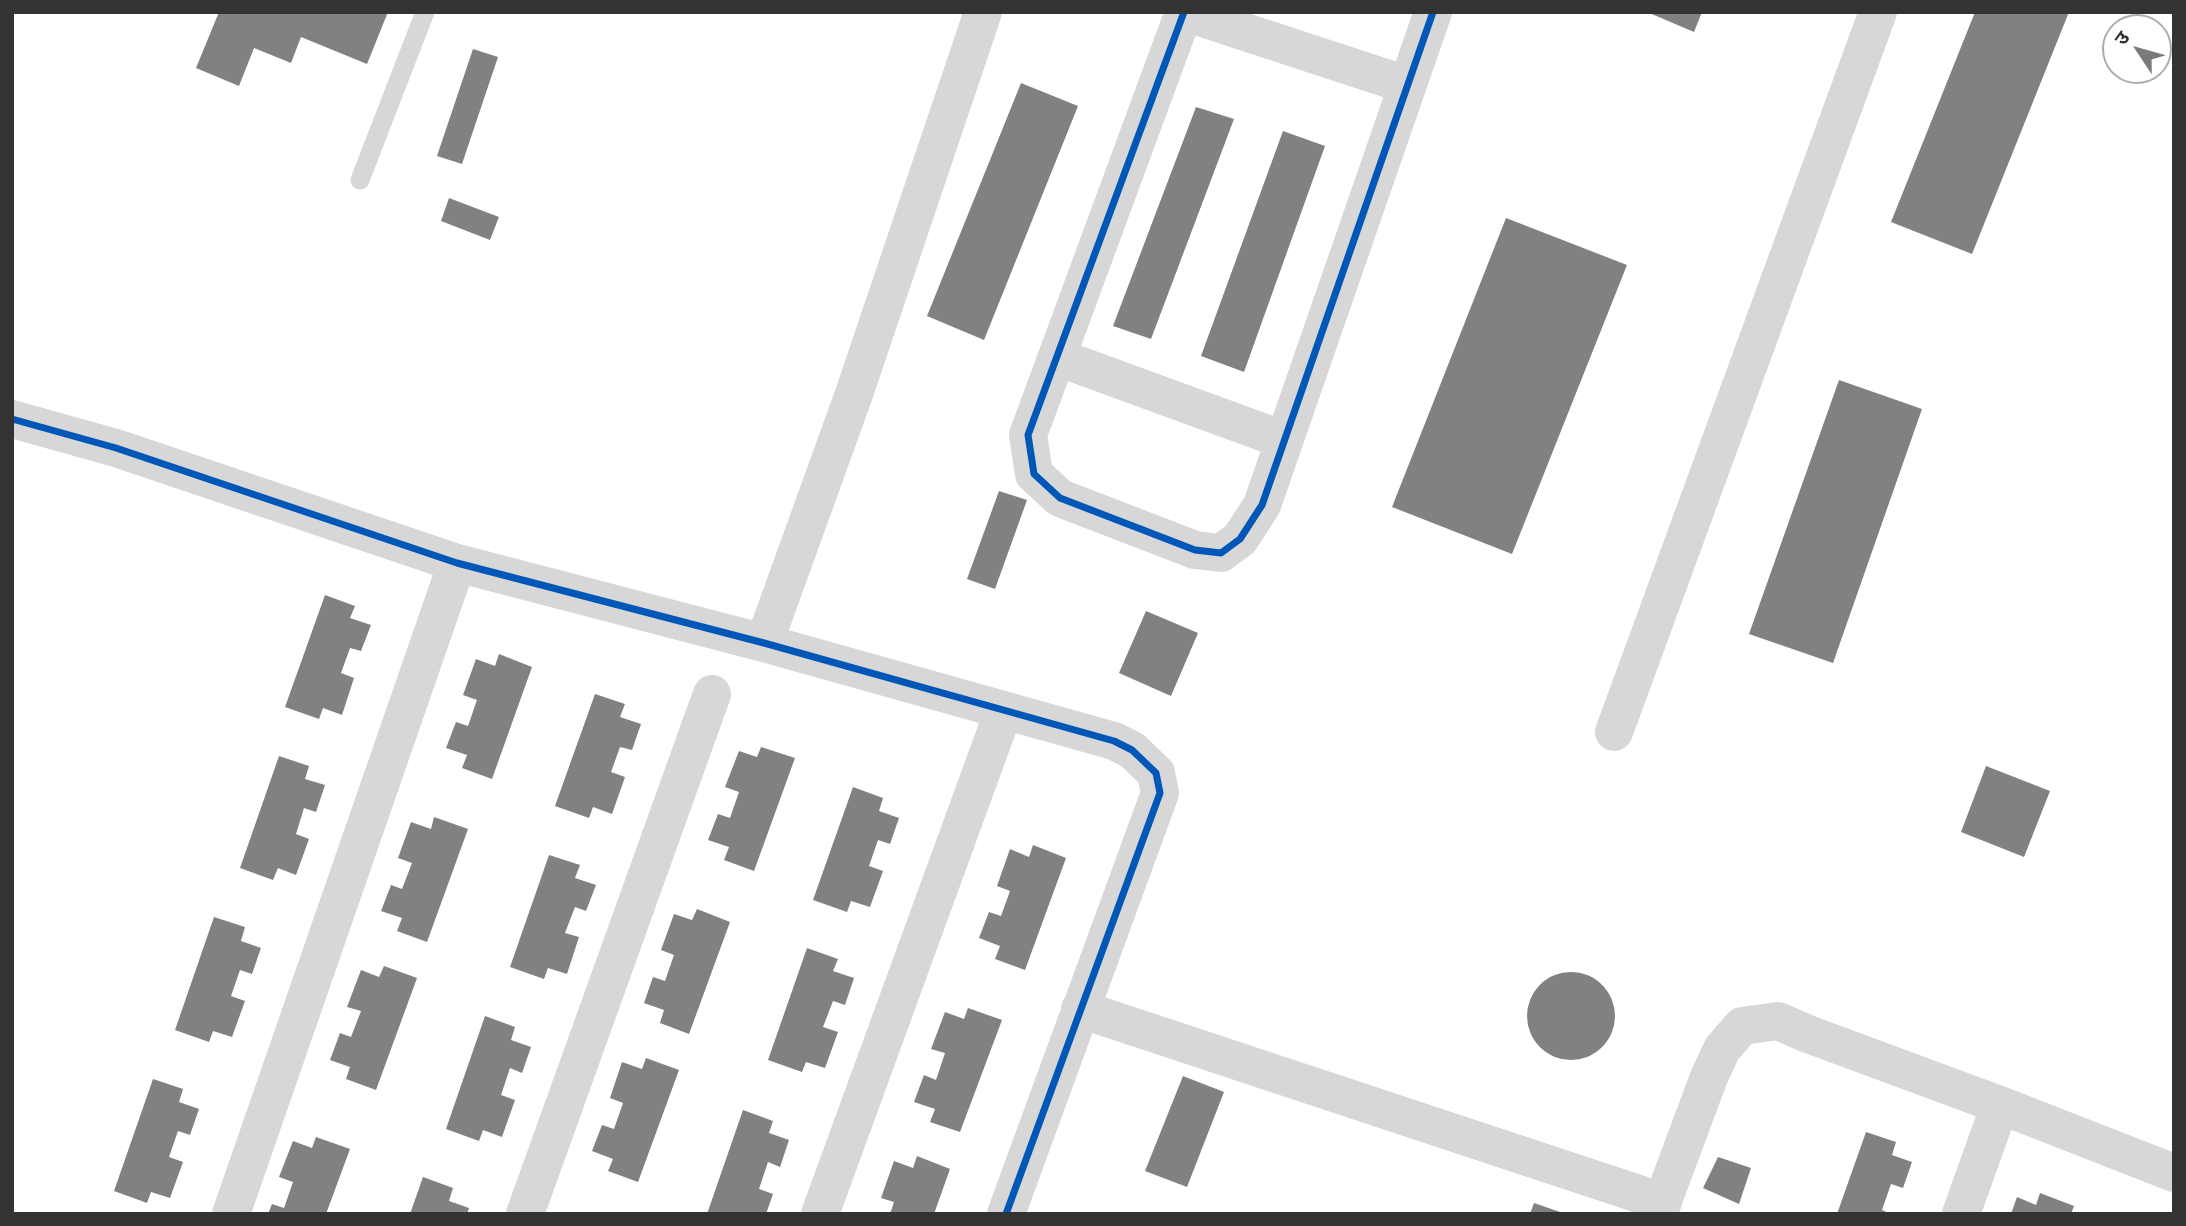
<!DOCTYPE html>
<html>
<head>
<meta charset="utf-8">
<style>
  body { margin:0 }
  #map { position:relative; width:2186px; height:1226px; overflow:hidden; background:#fff; font-family:"Archivo Narrow","Noto Sans Devanagari",sans-serif }
  canvas { display:block }
  .frame { position:absolute; inset:0; border:14px solid #333; pointer-events:none }
  .north { position:absolute; left:2102px; top:14px; width:70px; height:70px; box-sizing:border-box; background:#fff; border:2px solid #adadad; border-radius:50%; rotate:306deg; font-size:19px; font-weight:700; line-height:28px; text-align:center; color:#333 }
  .north::after { content:''; display:block; margin:auto; width:24px; height:32px; background:#7a7a7a; clip-path:polygon(50% 0,100% 100%,50% 72%,0 100%) }
</style>
</head>
<body>
<div id="map">
<canvas width="2186" height="1226"></canvas>
<div class="frame"></div>
<div class="north">उ</div>
</div>
<script>
const ctx = document.querySelector('canvas').getContext('2d');
ctx.lineJoin = 'round';
function fill(path, color) {
  ctx.fillStyle = color;
  ctx.fill(path, 'evenodd');
}
function trace(path, color, width, dash) {
  ctx.strokeStyle = color;
  ctx.lineWidth = width;
  ctx.lineCap = dash ? 'butt' : 'round';
  ctx.setLineDash(dash || []);
  ctx.stroke(path);
}
fill(new Path2D(`
  M 219,12 L 388,12 L 367,64 L 301,37 L 291,63 L 254,48 L 239,86 L 196,68 Z
  M 1647,12 L 1702,12 L 1694,32 Z
  M 1975,12 L 2069,12 L 1972,254 L 1891,222 Z
  M 473,49 L 498,57 L 462,164 L 437,156 Z
  M 1021,83 L 1078,106 L 984,340 L 927,316 Z
  M 1196,107 L 1234,119 L 1151,339 L 1113,326 Z
  M 1283,131 L 1325,146 L 1244,372 L 1201,356 Z
  M 449,198 L 499,217 L 490,240 L 441,221 Z
  M 1506,218 L 1627,265 L 1512,554 L 1392,507 Z
  M 1839,380 L 1922,409 L 1833,663 L 1749,634 Z
  M 999,491 L 1027,500 L 995,589 L 967,579 Z
  M 325,595 L 355,606 L 350,618 L 371,625 L 361,651 L 350,648 L 341,673 L 354,678 L 342,715 L 323,708 L 319,719 L 285,707 Z
  M 1146,611 L 1198,633 L 1171,696 L 1119,673 Z
  M 499,654 L 532,667 L 492,779 L 462,768 L 467,755 L 446,748 L 456,722 L 468,726 L 477,700 L 463,695 L 476,659 L 495,666 Z
  M 595,694 L 625,704 L 620,717 L 641,724 L 632,750 L 620,747 L 611,772 L 625,777 L 612,814 L 593,807 L 589,818 L 555,806 Z
  M 761,747 L 795,758 L 754,871 L 724,860 L 729,847 L 708,840 L 718,814 L 730,818 L 739,792 L 725,787 L 739,751 L 757,757 Z
  M 279,756 L 309,766 L 305,779 L 325,785 L 316,812 L 304,808 L 296,834 L 309,839 L 296,875 L 278,868 L 273,880 L 240,868 Z
  M 1986,766 L 2050,791 L 2024,857 L 1961,832 Z
  M 853,787 L 883,798 L 879,811 L 899,818 L 890,844 L 878,840 L 869,866 L 883,871 L 870,907 L 851,901 L 847,912 L 813,900 Z
  M 434,817 L 468,829 L 427,942 L 397,931 L 402,918 L 381,911 L 391,885 L 402,889 L 412,863 L 398,858 L 411,822 L 431,829 Z
  M 1033,845 L 1066,858 L 1025,970 L 995,959 L 1000,946 L 979,938 L 989,912 L 1001,916 L 1010,891 L 997,886 L 1010,849 L 1029,857 Z
  M 549,855 L 580,865 L 575,878 L 596,885 L 586,911 L 575,907 L 565,933 L 579,937 L 567,974 L 548,968 L 544,979 L 510,967 Z
  M 697,909 L 730,922 L 689,1034 L 660,1023 L 664,1010 L 644,1003 L 653,977 L 665,981 L 674,955 L 661,950 L 674,914 L 692,920 Z
  M 214,917 L 245,927 L 241,941 L 261,948 L 252,974 L 240,970 L 231,996 L 245,1001 L 232,1037 L 213,1031 L 209,1042 L 175,1030 Z
  M 807,948 L 838,959 L 833,971 L 854,978 L 845,1005 L 833,1001 L 823,1027 L 838,1032 L 825,1068 L 806,1062 L 802,1072 L 768,1060 Z
  M 384,966 L 417,978 L 376,1090 L 346,1079 L 350,1067 L 330,1060 L 340,1033 L 351,1037 L 361,1011 L 347,1007 L 361,970 L 379,977 Z
  M1527 1016a44 44 0 1 1 88 0a44 44 0 1 1-88 0Z
  M 968,1008 L 1002,1020 L 960,1132 L 930,1122 L 935,1109 L 914,1102 L 924,1075 L 936,1080 L 945,1053 L 931,1049 L 945,1012 L 964,1019 Z
  M 485,1016 L 515,1027 L 511,1040 L 531,1047 L 522,1073 L 510,1068 L 501,1095 L 515,1100 L 502,1137 L 483,1130 L 479,1141 L 446,1129 Z
  M 646,1058 L 679,1070 L 638,1182 L 608,1171 L 613,1159 L 592,1151 L 602,1125 L 614,1129 L 623,1103 L 610,1098 L 622,1062 L 642,1069 Z
  M 1183,1076 L 1224,1092 L 1187,1187 L 1145,1171 Z
  M 153,1079 L 183,1089 L 179,1102 L 199,1109 L 190,1135 L 178,1131 L 169,1157 L 183,1162 L 170,1198 L 151,1192 L 147,1203 L 114,1191 Z
  M 743,1110 L 773,1121 L 769,1133 L 789,1140 L 780,1167 L 768,1162 L 759,1189 L 773,1194 L 766,1214 L 707,1214 Z
  M 1866,1132 L 1896,1142 L 1892,1155 L 1912,1162 L 1903,1188 L 1891,1184 L 1882,1210 L 1891,1214 L 1837,1214 Z
  M 316,1137 L 350,1149 L 326,1214 L 268,1214 L 272,1204 L 284,1208 L 293,1182 L 279,1177 L 293,1141 L 312,1148 Z
  M 917,1156 L 950,1169 L 934,1214 L 890,1214 L 894,1202 L 881,1198 L 894,1161 L 913,1168 Z
  M 1718,1157 L 1751,1168 L 1739,1204 L 1703,1188 Z
  M 423,1177 L 453,1188 L 449,1201 L 469,1208 L 467,1214 L 410,1214 Z
  M 2040,1193 L 2074,1206 L 2071,1214 L 2011,1214 L 2017,1197 L 2036,1205 Z
  M 1534,1203 L 1563,1213 L 1563,1214 L 1530,1214 Z`), '#818181');
trace(new Path2D(`
  M 360,180 L 425,12`), '#d7d7d7', 19);
trace(new Path2D(`
  M 1184,12 L 1028,435 L 1034,474 L 1060,498 L 1195,550 L 1221,553 L 1240,539 L 1262,505 L 1433,12
  M 1184,12 L 1407,85
  M 1057,357 L 1284,440
  M 12,419 L 116,448 L 457,563 L 764,643 L 1114,741 L 1132,750 L 1156,773 L 1160,793 L 1006,1214
  M 764,643 L 854,394 L 983,12
  M 1614,732 L 1878,12
  M 1080,1009 L 1663,1202
  M 231,1214 L 457,563
  M 525,1214 L 712,694
  M 820,1214 L 1004,710
  M 1658,1214 L 1709,1077 L 1722,1049 L 1742,1026 L 1778,1021 L 1808,1034 L 2000,1105 L 2174,1173
  M 1961,1214 L 2000,1105`), '#d7d7d7', 38);
trace(new Path2D(`
  M 1184,12 L 1028,435 L 1034,474 L 1060,498 L 1195,550 L 1221,553 L 1240,539 L 1262,505 L 1433,12
  M 12,419 L 116,448 L 457,563 L 764,643 L 1114,741 L 1132,750 L 1156,773 L 1160,793 L 1006,1214`), '#0057b8', 7);
</script>
</body>
</html>
